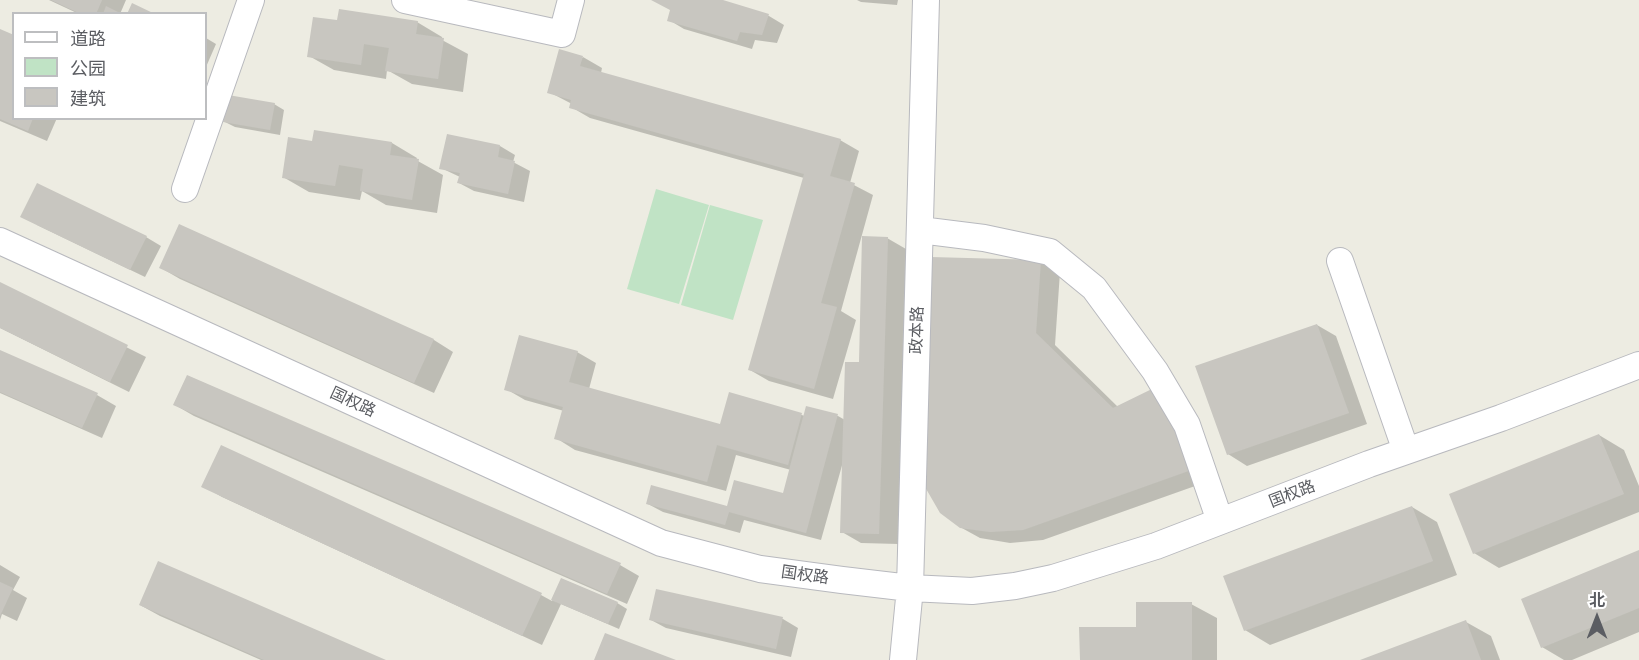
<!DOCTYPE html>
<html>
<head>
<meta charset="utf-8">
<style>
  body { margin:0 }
  #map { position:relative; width:1639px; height:660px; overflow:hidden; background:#edece2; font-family:"Asap Condensed","Noto Sans SC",sans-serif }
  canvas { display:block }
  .legend { position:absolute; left:12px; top:12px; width:195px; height:108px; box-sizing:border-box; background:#fff; border:2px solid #bdbec0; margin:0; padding:8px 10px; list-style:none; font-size:18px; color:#5b5d62 }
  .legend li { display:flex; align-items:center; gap:12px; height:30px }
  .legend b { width:30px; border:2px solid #bdbec0 }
  .north { position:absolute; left:1567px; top:588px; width:60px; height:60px; -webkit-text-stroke:4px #fff; paint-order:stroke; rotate:0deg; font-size:16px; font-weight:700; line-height:24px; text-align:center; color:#5b5d62 }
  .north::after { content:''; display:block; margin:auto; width:21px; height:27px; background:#5b5d62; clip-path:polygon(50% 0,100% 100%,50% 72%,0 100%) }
</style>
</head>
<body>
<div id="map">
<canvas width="1639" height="660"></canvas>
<ul class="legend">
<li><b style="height:8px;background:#fff"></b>道路</li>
<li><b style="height:16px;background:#c0e3c5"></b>公园</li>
<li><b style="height:16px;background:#c8c6c0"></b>建筑</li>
</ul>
<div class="north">北</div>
</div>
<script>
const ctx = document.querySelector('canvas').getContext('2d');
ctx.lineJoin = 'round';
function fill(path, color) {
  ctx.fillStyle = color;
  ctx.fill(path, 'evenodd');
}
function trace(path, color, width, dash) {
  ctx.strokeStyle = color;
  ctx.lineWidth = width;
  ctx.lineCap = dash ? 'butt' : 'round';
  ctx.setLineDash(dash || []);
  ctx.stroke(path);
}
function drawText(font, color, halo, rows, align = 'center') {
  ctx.font = font + ' "Asap Condensed","Noto Sans SC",sans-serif';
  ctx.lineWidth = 4.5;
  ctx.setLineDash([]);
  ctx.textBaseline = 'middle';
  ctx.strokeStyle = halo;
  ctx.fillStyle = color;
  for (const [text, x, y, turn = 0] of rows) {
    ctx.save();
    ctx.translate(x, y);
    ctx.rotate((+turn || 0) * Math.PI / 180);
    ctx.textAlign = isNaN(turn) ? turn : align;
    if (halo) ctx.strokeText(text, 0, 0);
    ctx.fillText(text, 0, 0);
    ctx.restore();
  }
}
fill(new Path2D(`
  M 656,189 L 709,205 L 679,304 L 627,289 Z
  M 710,205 L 763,220 L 733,320 L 681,305 Z`), '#c0e3c5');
fill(new Path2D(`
  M 49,0 L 126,0 L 120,14 L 79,14 Z
  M 654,0 L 718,0 L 769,16 L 784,25 L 777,43 L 755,40 L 752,49 L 684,29 L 669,20 L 672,10 Z
  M 857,0 L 898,0 L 897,5 L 861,2 Z
  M 417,22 L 442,37 L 442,40 L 468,54 L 463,92 L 412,84 L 387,70 L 386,79 L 334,70 L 309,56 Z
  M 0,31 L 14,118 L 57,118 L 47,141 L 0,121 Z
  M 206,38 L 216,44 L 206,67 Z
  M 583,57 L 602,68 L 601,73 L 840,140 L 859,151 L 850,183 L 873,195 L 841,311 L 856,320 L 833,399 L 769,381 L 750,370 L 804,178 L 590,118 L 571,107 L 572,104 L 549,92 Z
  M 274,104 L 284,110 L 280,135 L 235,127 L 225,122 Z
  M 392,143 L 417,158 L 416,160 L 443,175 L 437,213 L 386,205 L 362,191 L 360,200 L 309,192 L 283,177 Z
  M 500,146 L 515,155 L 513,162 L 530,171 L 524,202 L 474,191 L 459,183 L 460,177 L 441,168 Z
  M 37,225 L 146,237 L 161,246 L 145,277 Z
  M 180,226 L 434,340 L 453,352 L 434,393 L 180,279 L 161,268 Z
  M 887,238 L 906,249 L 898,544 L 861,543 L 842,532 L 843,462 L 821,540 L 744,520 L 740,533 L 663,512 L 648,504 L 728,507 L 784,495 L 791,470 L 736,455 L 726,491 L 575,450 L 556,438 L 564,411 L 525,400 L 506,389 L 577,352 L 596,363 L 589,389 L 721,426 L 730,394 L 805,416 L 808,408 L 838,416 L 845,420 L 860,363 Z
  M 1041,261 L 1060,272 L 1055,345 L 1118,407 L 1212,480 L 1043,540 L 1010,543 L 980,538 L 960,527 Z
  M 0,284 L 146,357 L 129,392 L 0,328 Z
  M 1317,325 L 1336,336 L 1367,424 L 1247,466 L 1228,454 Z
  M 0,352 L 97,395 L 116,406 L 102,438 L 0,393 Z
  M 188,376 L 620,565 L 639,576 L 627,604 L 194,416 L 175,405 Z
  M 1599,435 L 1624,450 L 1639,486 L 1639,512 L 1499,568 L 1474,553 Z
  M 203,486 L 541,595 L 552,601 L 562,579 L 614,601 L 627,609 L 619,629 L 561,604 L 542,645 L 222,497 Z
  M 1412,507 L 1437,522 L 1457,575 L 1270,645 L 1245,630 Z
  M 1639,551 L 1639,632 L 1572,660 L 1564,660 L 1542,647 Z
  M 0,565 L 20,577 L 13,590 L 27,598 L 17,621 L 2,614 L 0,620 Z
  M 1191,604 L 1217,618 L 1217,660 L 1081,660 L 1137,628 Z
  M 140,605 L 382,660 L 261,660 L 160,616 Z
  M 783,619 L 798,628 L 791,657 L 666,628 L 651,620 Z
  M 1466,622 L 1491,636 L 1500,660 L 1363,660 Z`), '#0003');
fill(new Path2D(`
  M 51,0 L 102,0 L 96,14 L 81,14 Z
  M 651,0 L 723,0 L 769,14 L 762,35 L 740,32 L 737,41 L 667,21 L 670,10 Z
  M 132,3 L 155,14 L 127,14 Z
  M 106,6 L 122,14 L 103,14 Z
  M 339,9 L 418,21 L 416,34 L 444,38 L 438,79 L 385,71 L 389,48 L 364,44 L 361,65 L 307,57 L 313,17 L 337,20 Z
  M 0,29 L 14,35 L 14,118 L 33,118 L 28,131 L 0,119 Z
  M 559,49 L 583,56 L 580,66 L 841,139 L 830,176 L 855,183 L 821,303 L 837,307 L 814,389 L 748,370 L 804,174 L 569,108 L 571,100 L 547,93 Z
  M 228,95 L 275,103 L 270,130 L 223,122 Z
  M 314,130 L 392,142 L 390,155 L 419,159 L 412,200 L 360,191 L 363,169 L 339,165 L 335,186 L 282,178 L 288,137 L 312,141 Z
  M 447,134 L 500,145 L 498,157 L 515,161 L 508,194 L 457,183 L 460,173 L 439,169 Z
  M 37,183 L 147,236 L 130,270 L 20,217 Z
  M 179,224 L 434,339 L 414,383 L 159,268 Z
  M 862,236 L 888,237 L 879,534 L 840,533 L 845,362 L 859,362 Z
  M 931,257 L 1041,260 L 1036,333 L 1113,408 L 1158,386 L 1194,469 L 1023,530 L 990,532 L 960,528 L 940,513 L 925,487 Z
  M 0,282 L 128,345 L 110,382 L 0,328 Z
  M 1317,324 L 1349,413 L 1227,455 L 1195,366 Z
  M 519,335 L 578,351 L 569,382 L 720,424 L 729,392 L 802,413 L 788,465 L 717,445 L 707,482 L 554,439 L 563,407 L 504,390 Z
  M 0,350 L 98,393 L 82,428 L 0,392 Z
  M 187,375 L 621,563 L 607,594 L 173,405 Z
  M 806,406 L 838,414 L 806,533 L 729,512 L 725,525 L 646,504 L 651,485 L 727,506 L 734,480 L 783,493 Z
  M 1599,434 L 1624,494 L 1473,554 L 1449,494 Z
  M 221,445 L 542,593 L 522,636 L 201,487 Z
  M 1412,506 L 1433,561 L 1244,631 L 1223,576 Z
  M 1639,550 L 1639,608 L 1541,648 L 1521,599 Z
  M 158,561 L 386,660 L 264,660 L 139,605 Z
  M 561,578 L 618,602 L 608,624 L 551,600 Z
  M 0,582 L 13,588 L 0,616 Z
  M 656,589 L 783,617 L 776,649 L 649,620 Z
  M 1136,602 L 1192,602 L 1192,660 L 1080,660 L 1079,627 L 1136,627 Z
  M 1466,620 L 1481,660 L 1360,660 Z
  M 605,633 L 676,660 L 594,660 Z`), '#c8c6c0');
const minor = new Path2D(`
  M 405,0 L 562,34 L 571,0
  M 185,189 L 251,0
  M 920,230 L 984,238 L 1050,252 L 1094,288 L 1155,371 L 1187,425 L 1220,521
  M 0,241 L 661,543 L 760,569 L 842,580 L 910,588 L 972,591 L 1015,586 L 1053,578 L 1156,546 L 1369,464 L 1501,418 L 1639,365
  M 1340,261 L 1406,451
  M 903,660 L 910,588 L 926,0`);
trace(minor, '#b8b9be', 28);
trace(minor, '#fff', 26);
drawText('16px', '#5b5d62', '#fff', [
  ["政本路",917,330,-88],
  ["国权路",353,402,25],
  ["国权路",1292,494,-21],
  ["国权路",805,575,8]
]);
</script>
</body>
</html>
